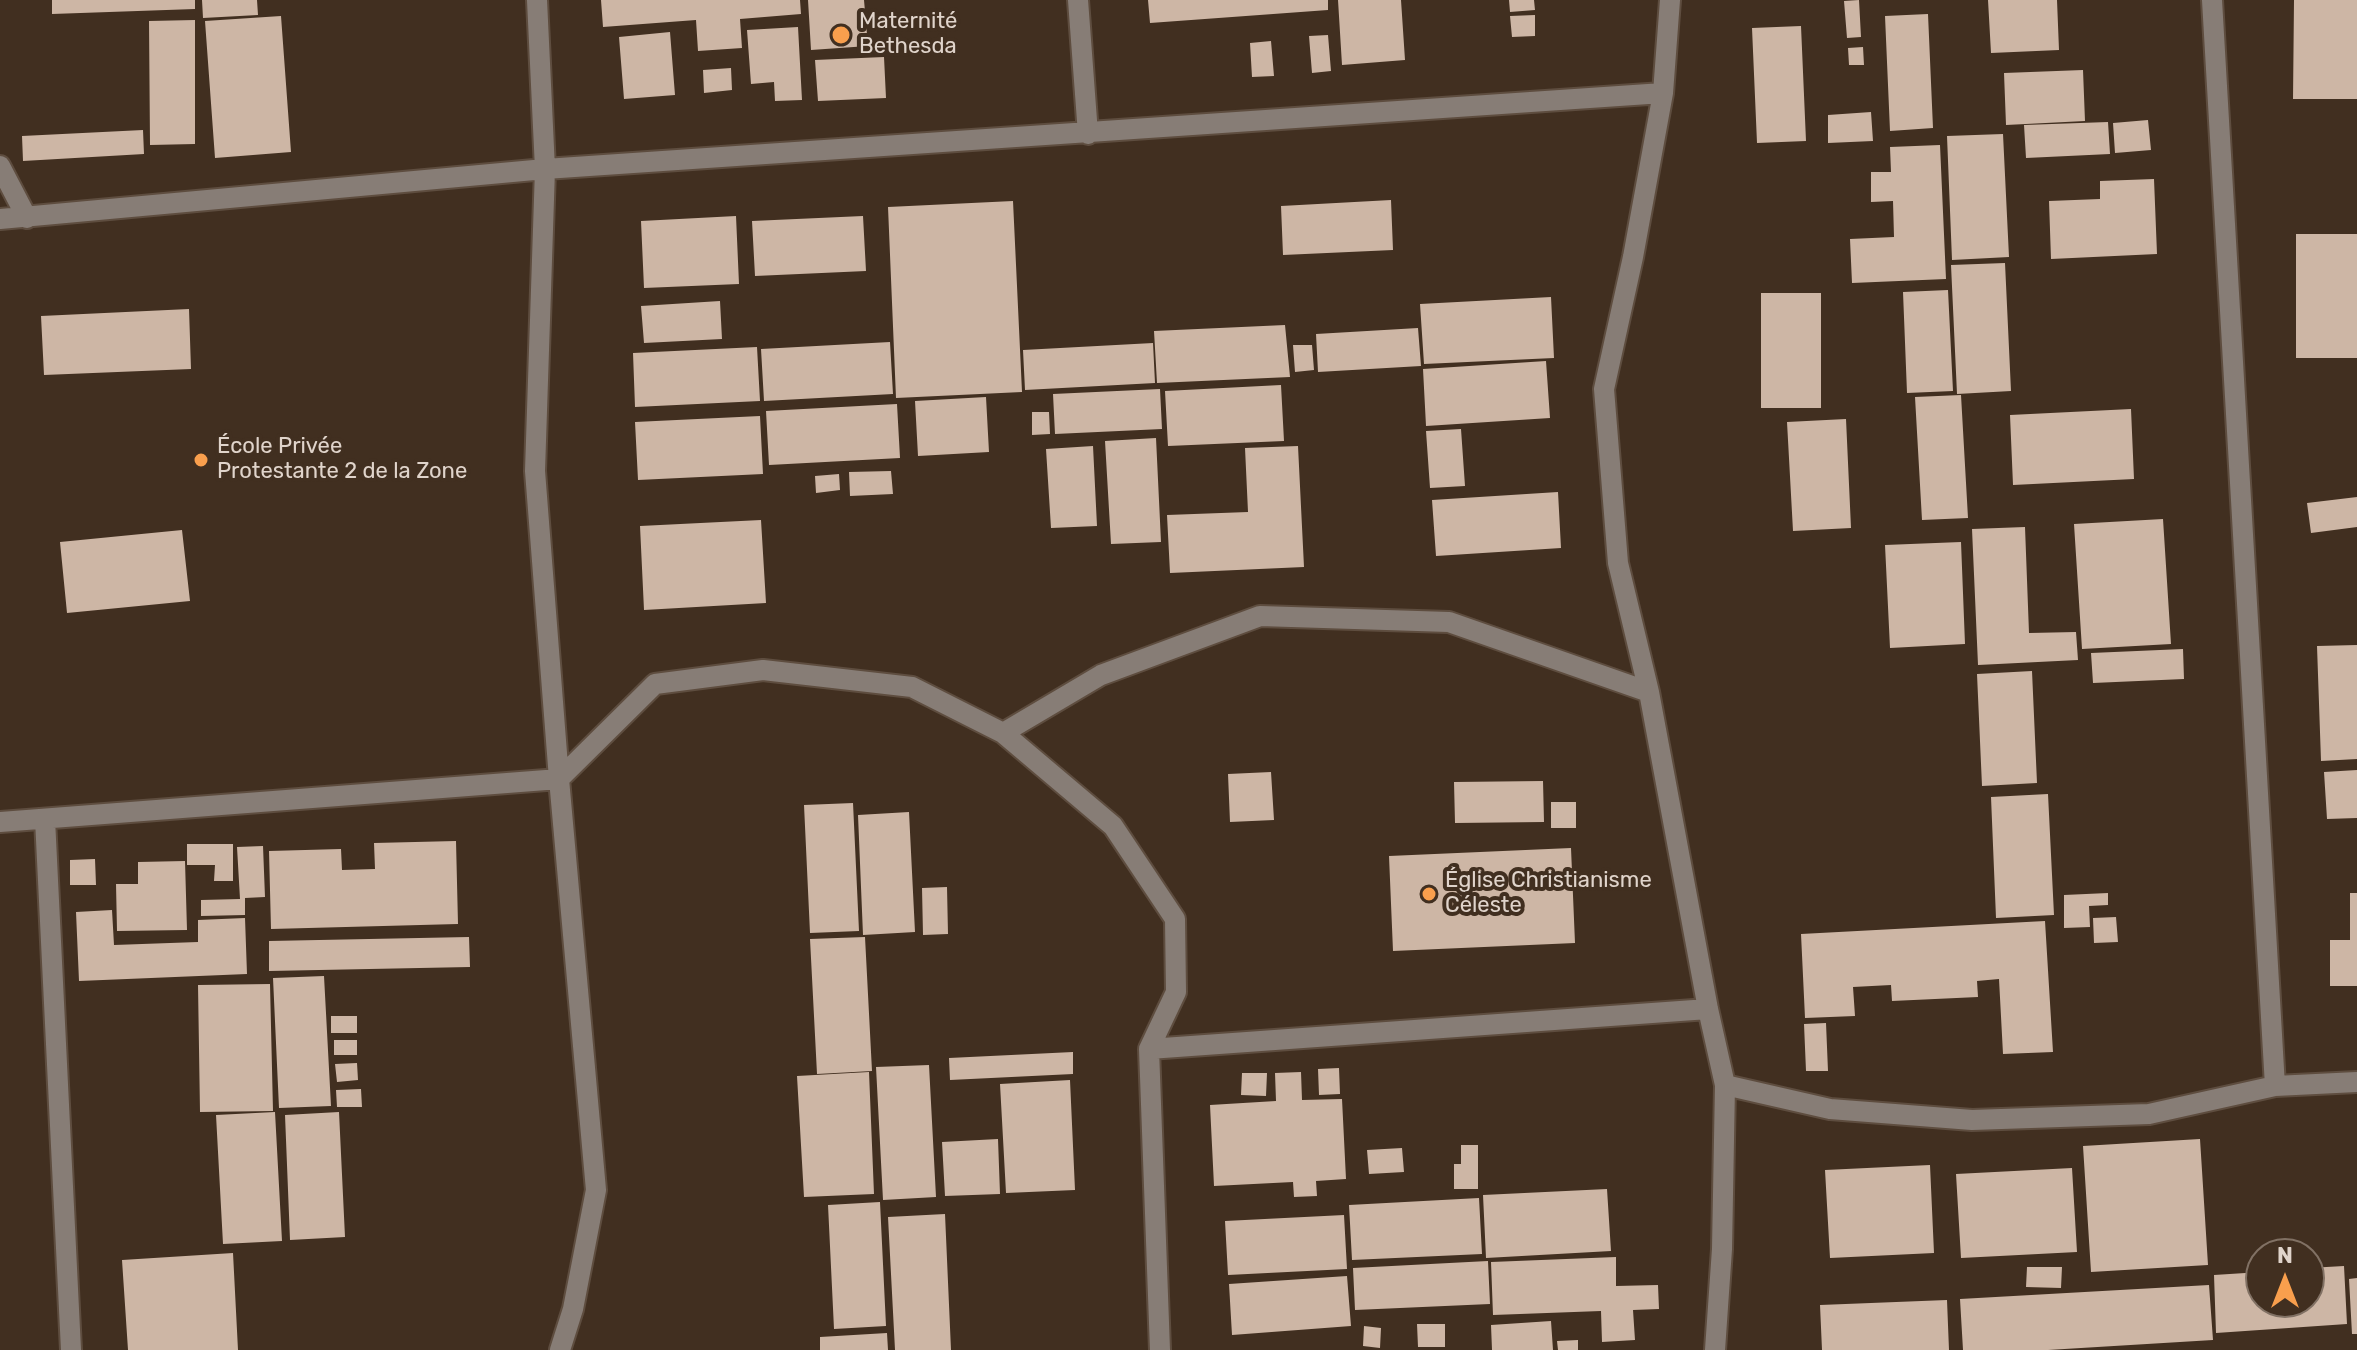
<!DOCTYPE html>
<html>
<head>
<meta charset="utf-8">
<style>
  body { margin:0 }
  #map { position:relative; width:2357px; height:1350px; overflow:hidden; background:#412f20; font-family:Rubik,sans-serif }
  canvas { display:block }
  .north { position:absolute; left:2245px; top:1238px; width:80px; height:80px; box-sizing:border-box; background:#412f20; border:2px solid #817164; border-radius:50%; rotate:0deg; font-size:22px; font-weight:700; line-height:32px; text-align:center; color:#e0d4cb }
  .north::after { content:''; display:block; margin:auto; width:28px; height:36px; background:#f99f4d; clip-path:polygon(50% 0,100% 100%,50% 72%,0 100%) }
</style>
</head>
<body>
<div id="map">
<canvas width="2357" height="1350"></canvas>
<div class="north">N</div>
</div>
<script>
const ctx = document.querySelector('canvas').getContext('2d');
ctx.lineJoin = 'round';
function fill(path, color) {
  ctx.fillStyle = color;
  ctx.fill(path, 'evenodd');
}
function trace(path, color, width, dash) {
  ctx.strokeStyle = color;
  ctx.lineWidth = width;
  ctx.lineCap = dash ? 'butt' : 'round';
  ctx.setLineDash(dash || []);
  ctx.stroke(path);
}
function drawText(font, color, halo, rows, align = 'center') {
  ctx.font = font + ' Rubik,sans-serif';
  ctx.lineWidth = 8;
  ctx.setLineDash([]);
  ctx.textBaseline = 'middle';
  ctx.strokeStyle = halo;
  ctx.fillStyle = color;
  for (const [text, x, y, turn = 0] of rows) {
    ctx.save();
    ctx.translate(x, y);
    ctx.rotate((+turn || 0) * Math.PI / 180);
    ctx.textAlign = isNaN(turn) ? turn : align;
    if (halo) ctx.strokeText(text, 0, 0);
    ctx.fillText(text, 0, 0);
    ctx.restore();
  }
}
fill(new Path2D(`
  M 52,0 L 195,0 L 195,9 L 52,14 Z
  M 202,0 L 257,0 L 258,15 L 203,18 Z
  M 601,0 L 800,0 L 801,14 L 740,19 L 742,48 L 698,51 L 696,20 L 603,27 Z
  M 808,0 L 864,0 L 868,46 L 811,50 Z
  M 1148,0 L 1328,0 L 1328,10 L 1150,23 Z
  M 1338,0 L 1401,0 L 1405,60 L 1342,65 Z
  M 1509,0 L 1534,0 L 1535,10 L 1510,12 Z
  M 1859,0 L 1861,37 L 1847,38 L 1844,1 Z
  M 1988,0 L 2057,0 L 2059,50 L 1991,53 Z
  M 2294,0 L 2357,0 L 2357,99 L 2293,99 Z
  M 1928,14 L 1933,128 L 1890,131 L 1885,16 Z
  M 1535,15 L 1535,36 L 1512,37 L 1510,16 Z
  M 281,16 L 291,152 L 215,158 L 205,21 Z
  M 195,20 L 195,144 L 150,145 L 149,21 Z
  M 1801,26 L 1806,141 L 1757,143 L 1752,28 Z
  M 798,27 L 802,100 L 775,101 L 774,82 L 751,84 L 747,30 Z
  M 670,32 L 675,95 L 624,99 L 619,37 Z
  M 1328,35 L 1331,71 L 1312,73 L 1309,36 Z
  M 1271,41 L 1274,76 L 1252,77 L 1250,43 Z
  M 1863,47 L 1864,65 L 1849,65 L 1848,48 Z
  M 884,57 L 886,98 L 818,101 L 815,60 Z
  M 731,68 L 732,90 L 704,93 L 703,70 Z
  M 2083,70 L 2085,121 L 2006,125 L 2004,73 Z
  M 1871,112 L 1873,141 L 1828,143 L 1828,115 Z
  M 2148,120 L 2151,150 L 2115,153 L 2113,123 Z
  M 2108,122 L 2110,154 L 2026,158 L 2024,125 Z
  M 143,130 L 144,154 L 23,161 L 22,136 Z
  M 2003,134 L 2009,257 L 1952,260 L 1947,136 Z
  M 1940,145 L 1946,279 L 1852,283 L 1850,239 L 1894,237 L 1893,201 L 1871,202 L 1871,172 L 1891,172 L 1890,147 Z
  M 2154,179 L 2157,254 L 2051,259 L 2049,201 L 2100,199 L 2100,181 Z
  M 1391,200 L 1393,250 L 1283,255 L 1281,206 Z
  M 1013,201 L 1022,392 L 896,398 L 888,207 Z
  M 736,216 L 739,284 L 644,288 L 641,221 Z
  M 863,216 L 866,271 L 755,276 L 752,221 Z
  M 2296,234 L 2357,234 L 2357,358 L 2296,358 Z
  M 2005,263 L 2011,391 L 1957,394 L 1951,265 Z
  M 1948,290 L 1953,391 L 1907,393 L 1903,292 Z
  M 1761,293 L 1821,293 L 1821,408 L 1761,408 Z
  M 1551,297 L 1554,358 L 1424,364 L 1420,304 Z
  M 720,301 L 722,339 L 644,343 L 641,306 Z
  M 189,309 L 191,369 L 44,375 L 41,316 Z
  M 1285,325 L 1290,377 L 1157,383 L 1154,331 Z
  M 1418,328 L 1421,366 L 1318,372 L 1316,334 Z
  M 890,342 L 893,394 L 764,401 L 761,349 Z
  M 1153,343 L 1155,383 L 1025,390 L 1023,350 Z
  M 1293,345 L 1312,345 L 1314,370 L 1295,372 Z
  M 757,347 L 760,401 L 635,407 L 633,353 Z
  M 1546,361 L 1550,418 L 1426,426 L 1423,369 Z
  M 1281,385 L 1284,441 L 1168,446 L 1165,391 Z
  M 1160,389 L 1162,429 L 1055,434 L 1053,394 Z
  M 1961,395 L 1968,518 L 1922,520 L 1915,397 Z
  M 986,397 L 989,452 L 918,456 L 915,401 Z
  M 897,404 L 900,458 L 769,465 L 766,411 Z
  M 2131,409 L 2134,479 L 2013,485 L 2010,415 Z
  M 1032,412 L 1049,412 L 1050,434 L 1032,435 Z
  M 760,416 L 763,474 L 638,480 L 635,422 Z
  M 1846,419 L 1851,528 L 1793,531 L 1787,422 Z
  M 1461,429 L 1465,486 L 1430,488 L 1426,431 Z
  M 1156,438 L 1161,542 L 1111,544 L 1105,441 Z
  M 1093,446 L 1097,526 L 1051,528 L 1046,449 Z
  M 1298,446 L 1304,567 L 1170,573 L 1167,515 L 1248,512 L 1245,448 Z
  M 891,471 L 893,494 L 850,496 L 849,472 Z
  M 839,474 L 840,490 L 816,493 L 815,476 Z
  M 1558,492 L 1561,548 L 1436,556 L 1432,500 Z
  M 2357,497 L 2357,527 L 2311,533 L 2307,503 Z
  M 2163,519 L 2171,644 L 2082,649 L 2074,524 Z
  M 761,520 L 766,603 L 644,610 L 640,526 Z
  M 2025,527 L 2029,633 L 2076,632 L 2078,660 L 1978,665 L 1972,529 Z
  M 182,530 L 190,601 L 67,613 L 60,542 Z
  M 1961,542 L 1965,644 L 1890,648 L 1885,545 Z
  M 2357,645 L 2357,759 L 2321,761 L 2317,646 Z
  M 2183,649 L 2184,679 L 2093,683 L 2091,653 Z
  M 2032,671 L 2037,783 L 1982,786 L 1977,674 Z
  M 2357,770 L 2357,818 L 2327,819 L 2324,772 Z
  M 1271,772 L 1274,820 L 1230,822 L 1228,774 Z
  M 1543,781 L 1544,822 L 1455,823 L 1454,782 Z
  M 2048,794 L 2054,915 L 1996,918 L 1991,797 Z
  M 1551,802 L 1576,802 L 1576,828 L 1551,828 Z
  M 853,803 L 859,931 L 810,933 L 804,805 Z
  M 909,812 L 915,932 L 863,935 L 858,815 Z
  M 456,841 L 458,924 L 271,929 L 269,851 L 341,849 L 342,870 L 375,869 L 374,843 Z
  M 187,844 L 233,844 L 233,881 L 214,881 L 215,865 L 187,865 Z
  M 263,846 L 265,897 L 245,898 L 245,915 L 201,916 L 201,900 L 240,899 L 237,847 Z
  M 1571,848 L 1575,943 L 1393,951 L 1389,856 Z
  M 95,859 L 96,885 L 70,885 L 70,860 Z
  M 185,861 L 187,930 L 117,931 L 116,884 L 138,884 L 138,862 Z
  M 947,887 L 948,934 L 923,935 L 922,888 Z
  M 2108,893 L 2108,905 L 2089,906 L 2090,927 L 2064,928 L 2064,895 Z
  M 2350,893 L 2357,893 L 2357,986 L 2330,986 L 2330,940 L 2350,940 Z
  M 112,910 L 114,945 L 198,942 L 198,920 L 245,918 L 247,974 L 79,981 L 76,912 Z
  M 2116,917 L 2118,942 L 2094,943 L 2093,918 Z
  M 2045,921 L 2053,1052 L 2003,1054 L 1999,979 L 1977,981 L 1978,997 L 1892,1001 L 1891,985 L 1853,987 L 1855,1016 L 1805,1018 L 1801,934 Z
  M 469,937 L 470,967 L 269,971 L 269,941 Z
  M 865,937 L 872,1071 L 817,1074 L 810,939 Z
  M 324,976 L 331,1106 L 279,1108 L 273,978 Z
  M 270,984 L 273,1111 L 200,1112 L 198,985 Z
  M 331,1016 L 357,1016 L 357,1033 L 331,1033 Z
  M 1826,1023 L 1828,1071 L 1806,1071 L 1804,1024 Z
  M 334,1040 L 357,1040 L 357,1055 L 334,1055 Z
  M 1073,1052 L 1073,1074 L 950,1080 L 949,1058 Z
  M 357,1063 L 358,1080 L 337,1082 L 335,1064 Z
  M 929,1065 L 936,1197 L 883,1200 L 876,1067 Z
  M 1339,1068 L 1340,1094 L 1319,1095 L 1318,1069 Z
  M 869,1072 L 874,1194 L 804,1197 L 797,1076 Z
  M 1301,1072 L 1302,1100 L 1342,1099 L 1346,1179 L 1316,1181 L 1317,1196 L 1294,1197 L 1293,1182 L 1214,1186 L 1210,1105 L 1276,1101 L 1275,1073 Z
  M 1242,1073 L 1267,1073 L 1266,1096 L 1241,1095 Z
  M 1070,1080 L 1075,1190 L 1006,1193 L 1000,1084 Z
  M 361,1089 L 362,1107 L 337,1107 L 336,1090 Z
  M 275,1112 L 282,1241 L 223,1244 L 216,1115 Z
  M 339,1112 L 345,1237 L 290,1240 L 285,1115 Z
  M 998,1139 L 1000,1194 L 945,1196 L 942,1142 Z
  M 2200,1139 L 2208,1265 L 2091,1272 L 2083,1146 Z
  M 1461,1145 L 1478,1145 L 1478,1189 L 1454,1189 L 1454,1164 L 1461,1164 Z
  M 1402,1148 L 1404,1172 L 1369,1174 L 1367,1150 Z
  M 1930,1165 L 1934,1253 L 1830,1258 L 1825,1170 Z
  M 2072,1168 L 2077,1252 L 1961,1258 L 1956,1174 Z
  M 1607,1189 L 1611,1251 L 1486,1258 L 1483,1195 Z
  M 1479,1198 L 1482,1254 L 1352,1260 L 1349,1205 Z
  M 880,1202 L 886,1326 L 834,1329 L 828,1205 Z
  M 945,1214 L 951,1350 L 895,1350 L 888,1217 Z
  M 1344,1215 L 1347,1269 L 1228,1275 L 1225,1221 Z
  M 233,1253 L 238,1350 L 128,1350 L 122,1260 Z
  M 1616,1257 L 1616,1286 L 1658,1285 L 1659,1309 L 1633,1310 L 1635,1340 L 1602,1342 L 1601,1311 L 1493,1315 L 1491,1262 Z
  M 1488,1261 L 1490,1304 L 1355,1310 L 1353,1268 Z
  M 2344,1266 L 2347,1324 L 2216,1333 L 2214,1275 L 2261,1272 L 2261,1302 L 2309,1302 L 2309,1268 Z
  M 2027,1267 L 2062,1267 L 2061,1288 L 2026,1287 Z
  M 1347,1276 L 1351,1326 L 1232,1335 L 1229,1284 Z
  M 2357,1278 L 2357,1334 L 2352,1334 L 2349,1279 Z
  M 2209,1285 L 2213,1340 L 2048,1350 L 1963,1350 L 1960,1299 Z
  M 1947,1300 L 1949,1350 L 1822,1350 L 1820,1305 Z
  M 1551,1321 L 1553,1350 L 1492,1350 L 1491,1325 Z
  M 1417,1324 L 1445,1324 L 1445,1347 L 1418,1347 Z
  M 1364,1326 L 1381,1328 L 1380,1348 L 1363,1346 Z
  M 887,1333 L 888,1350 L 820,1350 L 820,1337 Z
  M 1578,1340 L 1578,1350 L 1558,1350 L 1557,1341 Z`), '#cdb6a5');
const minor = new Path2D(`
  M 537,0 L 545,169 L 535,471 L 559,779 L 596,1190 L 573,1309 L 560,1350
  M 1078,0 L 1088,134
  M 1670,0 L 1663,93 L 1633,257 L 1604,389 L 1618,563 L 1649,692 L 1708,1009 L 1725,1085 L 1722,1249 L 1715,1350
  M 2212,0 L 2275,1086
  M 0,166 L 27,218
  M 0,219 L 545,169 L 1663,93
  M 1003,733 L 1113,826 L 1175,919 L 1176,992 L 1149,1049 L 1160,1350
  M 45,819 L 71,1350
  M 0,822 L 559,779 L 655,684 L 763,670 L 912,687 L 1003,733 L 1101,675 L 1260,616 L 1449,622 L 1649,692
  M 1149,1049 L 1708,1009
  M 1725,1085 L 1830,1109 L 1972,1120 L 2149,1114 L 2275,1086 L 2357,1082`);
trace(minor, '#5e4d3f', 24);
trace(minor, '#877d76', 20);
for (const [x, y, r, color] of [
  [841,35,10,"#f99f4d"],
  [201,460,8,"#f99f4d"],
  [1429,894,8,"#f99f4d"]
]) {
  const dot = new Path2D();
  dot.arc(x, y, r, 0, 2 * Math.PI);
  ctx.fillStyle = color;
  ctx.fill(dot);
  trace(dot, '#412f20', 3);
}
drawText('22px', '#e0d4cb', '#412f20', [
  ["Maternité",859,22],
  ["Bethesda",859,47],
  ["École Privée",217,447],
  ["Protestante 2 de la Zone",217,472],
  ["Église Christianisme",1445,881],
  ["Céleste",1445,906]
], 'left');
</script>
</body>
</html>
